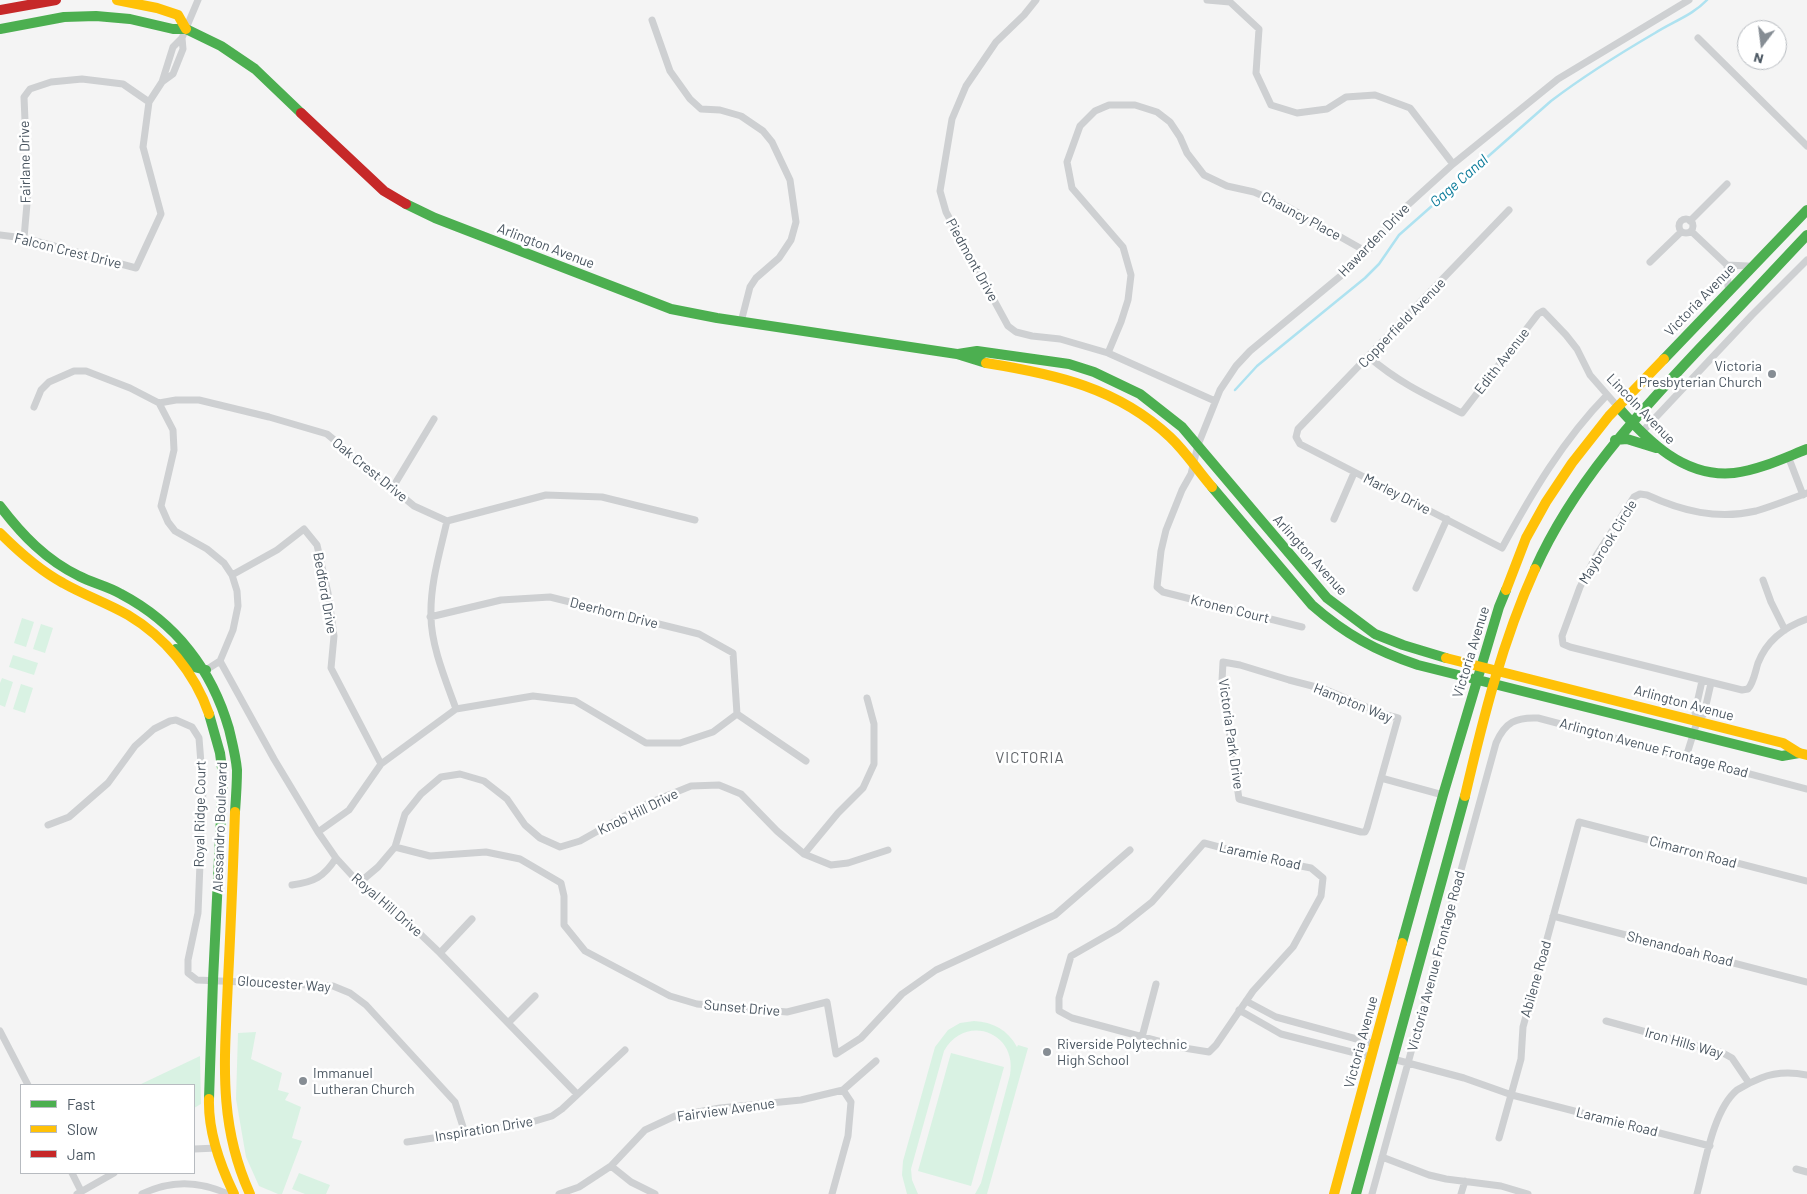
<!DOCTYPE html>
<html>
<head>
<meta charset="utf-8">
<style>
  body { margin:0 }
  #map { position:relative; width:1807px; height:1194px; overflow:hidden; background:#f4f4f4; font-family:Barlow,sans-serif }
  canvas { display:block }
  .legend { position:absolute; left:20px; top:1084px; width:175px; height:90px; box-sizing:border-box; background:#fff; border:1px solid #b7bbc0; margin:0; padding:6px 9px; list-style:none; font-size:15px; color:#4a5661 }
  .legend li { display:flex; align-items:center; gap:10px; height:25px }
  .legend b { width:25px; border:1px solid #b7bbc0 }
  .north { position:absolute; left:1737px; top:20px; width:50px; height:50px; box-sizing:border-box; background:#fff; border:1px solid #b7bbc0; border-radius:50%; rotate:195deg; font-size:14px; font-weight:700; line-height:20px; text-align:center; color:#4a5661 }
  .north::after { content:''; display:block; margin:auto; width:18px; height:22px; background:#868d94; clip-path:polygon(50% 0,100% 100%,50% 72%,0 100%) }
</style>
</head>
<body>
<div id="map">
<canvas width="1807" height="1194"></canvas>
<ul class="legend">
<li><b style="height:6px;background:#4caf50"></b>Fast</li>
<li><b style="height:6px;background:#ffc107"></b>Slow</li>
<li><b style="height:6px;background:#c62828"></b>Jam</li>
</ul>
<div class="north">N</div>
</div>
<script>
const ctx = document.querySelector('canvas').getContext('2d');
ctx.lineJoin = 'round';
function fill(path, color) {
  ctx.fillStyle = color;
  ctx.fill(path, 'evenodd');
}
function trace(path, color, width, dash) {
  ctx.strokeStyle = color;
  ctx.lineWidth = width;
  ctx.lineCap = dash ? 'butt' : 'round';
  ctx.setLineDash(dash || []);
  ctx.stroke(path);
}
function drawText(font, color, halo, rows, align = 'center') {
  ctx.font = font + ' Barlow,sans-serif';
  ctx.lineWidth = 5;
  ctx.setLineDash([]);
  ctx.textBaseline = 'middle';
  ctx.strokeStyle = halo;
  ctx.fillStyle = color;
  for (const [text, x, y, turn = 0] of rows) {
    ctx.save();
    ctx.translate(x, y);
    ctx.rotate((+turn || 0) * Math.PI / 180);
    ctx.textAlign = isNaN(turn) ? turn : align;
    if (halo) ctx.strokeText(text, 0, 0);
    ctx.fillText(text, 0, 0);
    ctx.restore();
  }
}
fill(new Path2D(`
  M 22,618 L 34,622 L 26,647 L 14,643 Z
  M 41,624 L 53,628 L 45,653 L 33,649 Z
  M 13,655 L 38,663 L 34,675 L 9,667 Z
  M 2,678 L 13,682 L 5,707 L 0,705 L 0,683 Z
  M 21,684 L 33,688 L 25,713 L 13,709 Z
  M 974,1021 C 993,1022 1008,1030 1017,1047 L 1018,1045 L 1028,1048 L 987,1194 L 975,1194 L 981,1183 L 1010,1075 C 1018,1032 965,1013 944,1051 L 911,1169 L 912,1180 L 918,1194 L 907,1194 L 902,1175 L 903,1161 L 935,1047 L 948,1030 L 960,1023 Z
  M 256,1032 L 251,1059 L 282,1073 L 278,1090 L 289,1093 L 285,1100 L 301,1107 L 292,1138 L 302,1141 L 282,1194 L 278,1194 L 259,1186 L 246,1157 L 236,1099 L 238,1033 Z
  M 951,1053 L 1004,1067 L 971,1186 L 918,1171 Z
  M 200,1056 L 201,1104 L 194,1108 L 194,1085 L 139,1085 Z
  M 299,1173 L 330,1185 L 326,1194 L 305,1194 L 292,1189 Z`), '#d9f2e3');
trace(new Path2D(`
  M 1235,390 L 1257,366 L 1365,278 L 1379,264 L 1399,235 L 1551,101 C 1584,76 1619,54 1655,33 C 1672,22 1693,15 1707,0`), '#aee2f0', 2.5);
trace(new Path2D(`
  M 1036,0 L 1024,15 L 996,42 L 966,86 L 952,119 L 940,191 L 946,212 L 1008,326 L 1016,332 L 1032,336 L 1060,339 L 1108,353 L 1215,401
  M 1207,0 L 1230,2 L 1259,29 L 1256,73 L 1271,105 L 1297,113 L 1327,109 L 1346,97 L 1375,95 L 1410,108 L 1453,164
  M 652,20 L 670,71 L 690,99 L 701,109 L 720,110 L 741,116 L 763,131 L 772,142 L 790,180 L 796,222 L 791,240 L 779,258 L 756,278 L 750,287 L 741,322
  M 1698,38 L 1807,146
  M 162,82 L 173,47 L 182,38 L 198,0
  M 1509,210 L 1298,429 L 1296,437 L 1300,444 L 1502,548 C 1532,493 1563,440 1607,395
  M1679 226a7 7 0 1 1 14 0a7 7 0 1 1-14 0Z
  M 1690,221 L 1727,184
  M 1691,231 L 1727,265 L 1748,266 L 1750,267
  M 0,235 L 24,238 L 136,268 L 161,214 L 143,147 L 149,102 L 162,82 L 173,74 L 183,49 L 182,38
  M 24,238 L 28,192 L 24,97 L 30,89 L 51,82 L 82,79 L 123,84 L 149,102
  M 1650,262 L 1681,232
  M 1727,265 L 1728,286 L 1730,290
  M 1108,353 L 1121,322 L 1128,300 L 1131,275 L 1123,247 L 1072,188 L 1067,162 L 1080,126 L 1095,111 L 1109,105 L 1135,105 L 1157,112 L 1170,122 L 1180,137 L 1187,153 L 1204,175 L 1227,186 L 1254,192 L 1286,206 L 1367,252
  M 1369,357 C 1399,383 1428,396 1462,413 L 1538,314 L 1543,311 L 1566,335 L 1577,349 L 1590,375 L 1618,407
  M 159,403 L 173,430 L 174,450 L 161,506 L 168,522 L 175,531 L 207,549 L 224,563 L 232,575 L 237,591 L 238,606 L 233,630 L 220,661 L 206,670
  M 34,407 L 41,390 L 49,382 L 74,371 L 86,371 L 130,388 L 159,403 L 176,400 L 199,400 L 269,417 L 327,434 L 414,506 L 447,521 L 546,495 L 602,497 L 695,520
  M 1641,433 L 1752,315 L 1807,260
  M 1788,456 L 1803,495
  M 393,487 L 434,419
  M 1807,493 C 1790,499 1773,506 1756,511 C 1717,520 1682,511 1647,495 L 1640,494 L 1634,497 L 1596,556 L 1580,587 L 1562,636 L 1563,644 L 1570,647 L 1742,690 L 1748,689 C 1754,682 1755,672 1758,663 C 1767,640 1784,627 1807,619
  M 1334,519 L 1354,473
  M 447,521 C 440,552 430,584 431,616 C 431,646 446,681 456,709
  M 232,575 L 277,550 L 304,529 L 317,545 L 328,593 L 334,636 L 331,668 L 381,764
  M 1763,580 L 1771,602 L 1785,630
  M 1416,588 L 1447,519
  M 430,617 L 501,600 L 550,597 L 699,634 L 733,653 L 737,714
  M 1302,627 L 1163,592 L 1157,587 L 1161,551 L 1166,530 L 1182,490 L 1191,474 L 1198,445 L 1220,390 L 1236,366 L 1250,351 L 1349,269 L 1367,252 L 1398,214 L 1453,164 L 1558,79 L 1689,0
  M 220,661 L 274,759 L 318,832 L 336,858 L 359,883 L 393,908 L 440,953 L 577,1094
  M 1223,662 L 1240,665 L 1289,680 L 1324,689 L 1383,714 L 1398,718 L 1367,828 L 1365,832 L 1361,832 L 1239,799 L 1222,681 Z
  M 1697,722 L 1695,712 L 1702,681
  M 1686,757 L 1697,722 L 1704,714 L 1711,683
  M 1381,778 L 1443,795
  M 48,825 L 69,817 L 108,783 L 135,746 L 154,729 L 170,721 L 176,720 L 192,727 L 199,738 L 203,789 L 198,913 L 188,960 L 188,973 L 197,980 L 333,986 L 350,993 L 366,1005 L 455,1102 L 465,1133
  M 318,832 L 349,810 L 381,764 L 456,709 L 533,696 L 575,701 L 646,743 L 680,743 L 713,732 L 737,714 L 806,761
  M 1204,843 L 1260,858 L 1311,868 L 1323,878 L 1321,896 L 1293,947 L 1253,991 L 1216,1045 L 1209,1052 L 1184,1048 L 1072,1018 L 1059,1011 L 1059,998 L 1071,956 L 1118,929 L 1152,902 Z
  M 395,847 L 405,814 L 421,794 L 441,777 L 460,774 L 484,781 L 507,799 L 525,825 L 540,838 L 560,847 L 580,841 L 644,805 L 691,786 L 719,785 L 741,794 L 777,831 L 804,854 L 838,813 L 863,788 L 874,764 L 874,724 L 867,698
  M 804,854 L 831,865 L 848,863 L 888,850
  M 359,883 L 378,867 L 395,847 L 430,856 L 486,852 L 520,859 L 561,883 L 564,896 L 564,925 L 585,951 L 670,996 L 697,1004 L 787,1012 L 827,1002 L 836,1054 L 861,1038 L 902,994 L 936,970 L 1055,915 L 1130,850
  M 292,885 C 314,882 324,877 336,858
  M 1553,916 L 1807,982
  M 440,953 L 472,919
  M 1246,1001 L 1276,1017 L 1375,1044
  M 1239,1010 L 1281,1034 L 1371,1057
  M 1606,1021 L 1723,1053 L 1732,1058 L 1749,1083
  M 508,1023 L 535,996
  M 0,1031 L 28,1085
  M 1142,1037 L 1156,984
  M 1393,1059 L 1464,1078 L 1512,1095 L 1710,1146
  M 1499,1138 L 1521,1059 L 1523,1027 L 1579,822 L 1807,881
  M 407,1142 L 525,1124 L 552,1116 L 562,1109 L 625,1050
  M 194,1149 L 217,1148
  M 1382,1157 L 1429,1175 L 1446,1179 L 1501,1186 L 1528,1194
  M 611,1166 L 631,1182 L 655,1194
  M 1796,1169 L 1807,1172
  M 72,1173 L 81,1191
  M 77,1194 L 114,1173
  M 142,1194 C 170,1180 200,1181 228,1194
  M 559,1194 L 579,1187 L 611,1166 L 645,1130 L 675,1116 L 720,1108 L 801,1100 L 843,1090 L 876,1061
  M 832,1194 L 848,1136 L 851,1102 L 843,1090
  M 1372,1194 L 1496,743 C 1505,722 1516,717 1538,718 L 1807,789
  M 1461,1194 L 1465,1181
  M 1697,1194 C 1705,1164 1713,1110 1737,1090 C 1745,1085 1753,1081 1761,1078 C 1776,1072 1791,1072 1807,1075`), '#ced0d2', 7);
trace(new Path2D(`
  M 0,29 L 64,17 L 96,16 L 130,19 L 173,29 L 186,29 L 221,46 L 255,69 L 301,113
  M 406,204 L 435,218 L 671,309 L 717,318 L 957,354 L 986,363
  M 958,354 L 977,351 L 1069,364 L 1094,372 L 1140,394 L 1182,427 L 1327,598 L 1375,634 L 1403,645 L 1446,658
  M 1664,359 L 1807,210
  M 1618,407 C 1648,441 1684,478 1734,473 C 1759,470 1784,458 1807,449
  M 1615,440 L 1627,439 L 1656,448
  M 1212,487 L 1312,605 C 1345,634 1376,651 1418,665 L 1782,756 L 1799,753
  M 0,506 C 22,535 46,560 79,576 C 92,583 108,586 121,594 C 176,623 212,670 229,729 C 232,742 236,757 237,770 C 237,784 236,798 235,812
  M 1535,569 C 1573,484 1636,416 1700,348 C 1736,311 1771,273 1807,235
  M 176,649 L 194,667 L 206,670
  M 209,714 L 220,753 L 223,776 L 213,980 L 209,1099
  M 1402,943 L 1443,795 L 1499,607 L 1506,590
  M 1356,1194 L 1465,796`), '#4caf50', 10);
trace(new Path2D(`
  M 117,0 L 157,8 L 178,15 L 186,29
  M 986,363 C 1055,374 1118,388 1170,437 C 1186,452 1198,471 1212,487
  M 0,533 C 19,552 39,570 63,583 C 84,595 107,603 128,615 C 165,637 195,673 209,714
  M 1506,590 L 1526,538 L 1546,502 L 1572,463 L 1609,416 L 1664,359
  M 1446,658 L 1783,743 L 1799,753 L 1807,755
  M 1465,796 C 1483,719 1502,642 1535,569
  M 235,812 C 233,868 231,924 228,980 C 225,1057 217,1122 250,1194
  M 209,1099 C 208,1131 220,1165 234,1194
  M 1334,1194 L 1402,943`), '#ffc107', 10);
trace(new Path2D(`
  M 0,10 L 56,0
  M 301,113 L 384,191 L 406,204`), '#c62828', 10);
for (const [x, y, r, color] of [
  [1772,374,5,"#868d94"],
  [1047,1052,5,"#868d94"],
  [303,1081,5,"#868d94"]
]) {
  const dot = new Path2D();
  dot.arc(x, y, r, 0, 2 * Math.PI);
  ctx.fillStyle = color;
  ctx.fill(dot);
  trace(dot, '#fff', 2);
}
drawText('14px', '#4a5661', '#fff', [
  ["Fairlane Drive",25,162,-91],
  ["Chauncy Place",1301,216,28],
  ["Hawarden Drive",1374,240,-46],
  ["Arlington Avenue",546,246,21],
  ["Falcon Crest Drive",68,251,14],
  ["Piedmont Drive",972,260,61],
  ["Victoria Avenue",1700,300,-46],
  ["Copperfield Avenue",1402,323,-46],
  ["Edith Avenue",1502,361,-52],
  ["Lincoln Avenue",1641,409,46],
  ["Oak Crest Drive",370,470,39],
  ["Marley Drive",1397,494,27],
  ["Maybrook Circle",1608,542,-58],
  ["Arlington Avenue",1310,555,48],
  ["Bedford Drive",325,593,80],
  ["Kronen Court",1230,609,14],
  ["Deerhorn Drive",614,613,14],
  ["Victoria Avenue",1471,652,-73],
  ["Hampton Way",1353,703,22],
  ["Arlington Avenue",1684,703,15],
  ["Victoria Park Drive",1231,734,82],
  ["Arlington Avenue Frontage Road",1654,748,15],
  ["Knob Hill Drive",638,812,-26],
  ["Royal Ridge Court",200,814,-89],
  ["Alessandro Boulevard",220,827,-88],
  ["Cimarron Road",1693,852,15],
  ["Laramie Road",1260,856,13],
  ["Royal Hill Drive",387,905,41],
  ["Shenandoah Road",1680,949,14],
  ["Victoria Avenue Frontage Road",1436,961,-75],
  ["Abilene Road",1536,979,-74],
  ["Gloucester Way",284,984,4],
  ["Sunset Drive",742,1008,5],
  ["Victoria Avenue",1361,1042,-75],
  ["Iron Hills Way",1684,1043,16],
  ["Fairview Avenue",726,1110,-8],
  ["Laramie Road",1617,1122,14],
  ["Inspiration Drive",484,1129,-9]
]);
drawText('14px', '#4a5661', '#fff', [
  ["Victoria",1762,366,"right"],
  ["Presbyterian Church",1762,382,"right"],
  ["Riverside Polytechnic",1057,1044],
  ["High School",1057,1060],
  ["Immanuel",313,1073],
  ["Lutheran Church",313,1089]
], 'left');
drawText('italic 15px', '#0c7c9b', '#fff', [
  ["Gage Canal",1459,181,-41]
]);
ctx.letterSpacing = '1px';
drawText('15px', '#5f6368', '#fff', [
  ["VICTORIA",1030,758]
]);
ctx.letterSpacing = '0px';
</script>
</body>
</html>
